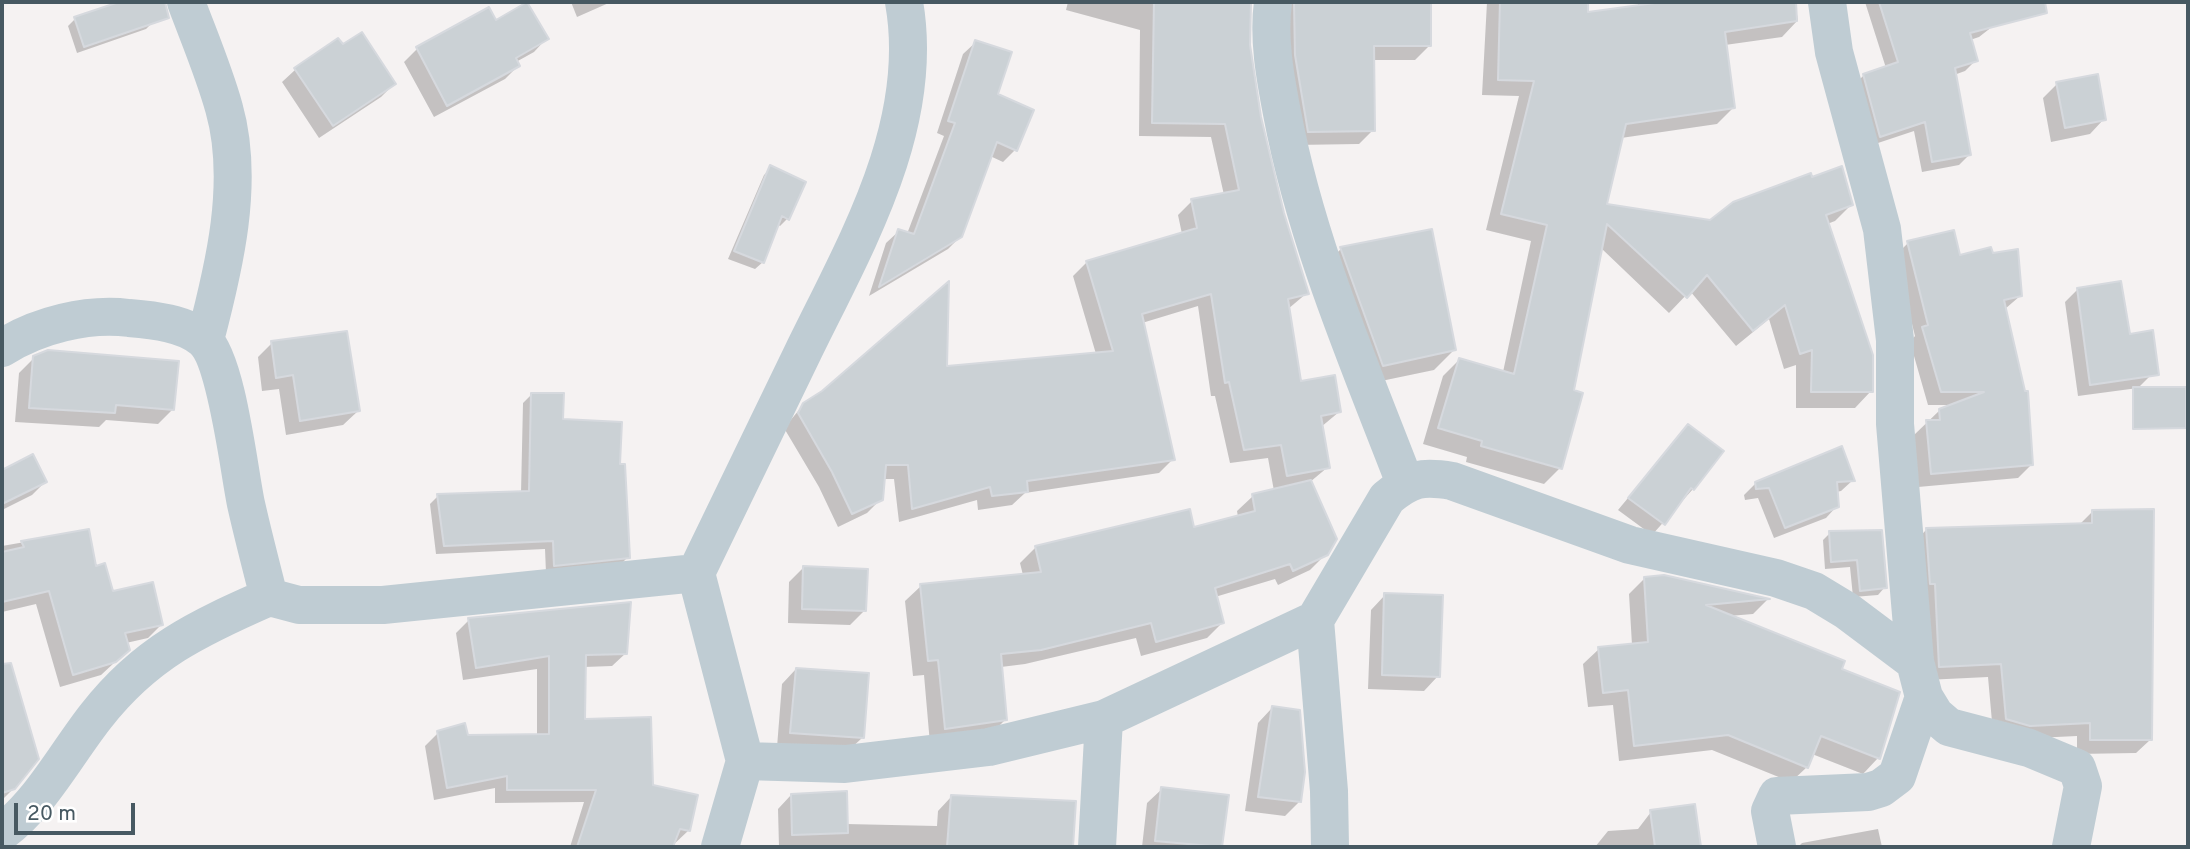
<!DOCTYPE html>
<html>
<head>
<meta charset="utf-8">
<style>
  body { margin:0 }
  #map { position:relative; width:2190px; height:849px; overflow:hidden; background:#f5f2f2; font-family:Overpass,sans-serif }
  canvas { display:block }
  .frame { position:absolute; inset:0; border:4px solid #475962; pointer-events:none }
  .scale { position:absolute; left:14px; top:803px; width:121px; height:32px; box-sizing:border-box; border:4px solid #475962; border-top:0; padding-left:9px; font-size:21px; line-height:24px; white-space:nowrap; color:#475962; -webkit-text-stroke:5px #fff; paint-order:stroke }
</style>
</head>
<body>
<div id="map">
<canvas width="2190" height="849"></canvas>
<div class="frame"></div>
<div class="scale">20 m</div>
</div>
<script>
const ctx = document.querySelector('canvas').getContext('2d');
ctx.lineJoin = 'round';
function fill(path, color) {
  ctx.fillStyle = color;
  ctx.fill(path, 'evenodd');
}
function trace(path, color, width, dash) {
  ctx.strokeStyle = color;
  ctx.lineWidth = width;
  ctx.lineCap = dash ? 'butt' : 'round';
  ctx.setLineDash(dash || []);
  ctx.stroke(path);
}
fill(new Path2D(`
  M 125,2 L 145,2 L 153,22 L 146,29 L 77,53 L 68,26 L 75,19 Z
  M 571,2 L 611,2 L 577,17 Z
  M 1068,2 L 1249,2 L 1248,45 L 1259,117 L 1282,214 L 1307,293 L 1288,309 L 1299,383 L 1339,412 L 1321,427 L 1328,467 L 1310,482 L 1326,554 L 1310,570 L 1278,585 L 1275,579 L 1215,597 L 1222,623 L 1207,638 L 1141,656 L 1136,638 L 1025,664 L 1001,667 L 1006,719 L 990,735 L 930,744 L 924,675 L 913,676 L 905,601 L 921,586 L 1023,575 L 1020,563 L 1035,548 L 1193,529 L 1238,517 L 1237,511 L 1253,496 L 1274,491 L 1268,458 L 1230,463 L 1215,396 L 1211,396 L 1198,306 L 1142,323 L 1173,459 L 1159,473 L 1025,493 L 1012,505 L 978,510 L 977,500 L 899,522 L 894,479 L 883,479 L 881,499 L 867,513 L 838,527 L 819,487 L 784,428 L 804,404 L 945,368 L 1096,354 L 1073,276 L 1087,262 L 1182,234 L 1178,215 L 1192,201 L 1224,195 L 1211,137 L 1139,136 L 1140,30 L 1066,10 Z
  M 1274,2 L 1429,2 L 1430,45 L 1415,60 L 1372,60 L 1373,130 L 1359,144 L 1295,145 Z
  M 1487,2 L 1586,2 L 1586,14 L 1638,7 L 1638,2 L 1795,2 L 1798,20 L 1782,37 L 1725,45 L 1733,108 L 1717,124 L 1621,138 L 1604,205 L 1710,222 L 1811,179 L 1851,205 L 1835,221 L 1827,224 L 1871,391 L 1855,408 L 1796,408 L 1796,365 L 1784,369 L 1769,319 L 1736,346 L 1690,291 L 1669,313 L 1601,248 L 1560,468 L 1544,484 L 1466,462 L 1467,457 L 1423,444 L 1443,376 L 1459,360 L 1503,372 L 1531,241 L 1486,230 L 1519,96 L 1482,95 Z
  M 1865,2 L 2024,2 L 1979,37 L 1970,40 L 1976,60 L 1965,71 L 1954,75 L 1970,154 L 1959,165 L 1922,172 L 1914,131 L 1869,146 L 1853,86 L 1864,75 L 1886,68 Z
  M 495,23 L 547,38 L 534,52 L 516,62 L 518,66 L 505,79 L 434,117 L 404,62 L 417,49 Z
  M 338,40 L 394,84 L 381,97 L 319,138 L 282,82 L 295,70 Z
  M 976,42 L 1015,150 L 1003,162 L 990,156 L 961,236 L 948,249 L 869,296 L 886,243 L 899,231 L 907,234 L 944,136 L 937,133 L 963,54 Z
  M 2057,84 L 2104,119 L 2090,134 L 2051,142 L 2043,98 Z
  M 771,168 L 787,219 L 780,226 L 777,224 L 763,262 L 755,269 L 728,259 L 764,175 Z
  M 1908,243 L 1959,257 L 2020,296 L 2005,309 L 2031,465 L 2018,478 L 1918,487 L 1914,435 L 1940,410 L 1955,405 L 1928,405 L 1910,342 L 1915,336 L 1895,256 Z
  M 1341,249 L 1454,350 L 1434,370 L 1362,385 L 1320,269 Z
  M 2077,290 L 2129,336 L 2151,375 L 2138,388 L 2078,396 L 2065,302 Z
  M 272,343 L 358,411 L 343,425 L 286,435 L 279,389 L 262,391 L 258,357 Z
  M 34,358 L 173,409 L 158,424 L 106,420 L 99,427 L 15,422 L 19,373 Z
  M 532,394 L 618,466 L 625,504 L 627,503 L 628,557 L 620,565 L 546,573 L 545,549 L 436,554 L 430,504 L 438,496 L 521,493 L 523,403 Z
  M 1688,426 L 1693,489 L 1652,535 L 1618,510 Z
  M 33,457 L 45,482 L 32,495 L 2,510 L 2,472 Z
  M 1853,480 L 1841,491 L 1836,492 L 1837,506 L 1826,518 L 1774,538 L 1758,498 L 1745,500 L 1744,495 L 1756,483 Z
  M 2092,512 L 2150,740 L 2136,753 L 2077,754 L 2077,736 L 2015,739 L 1993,733 L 1988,677 L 1926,680 L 1913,544 L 1926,530 L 2079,525 Z
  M 88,531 L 95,568 L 112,593 L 161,625 L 148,638 L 126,643 L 128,650 L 101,675 L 60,687 L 36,604 L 2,612 L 2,546 Z
  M 1830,533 L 1885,587 L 1878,595 L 1853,597 L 1850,567 L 1825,569 L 1823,540 Z
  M 803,568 L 865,610 L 850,625 L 788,623 L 789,582 Z
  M 1664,577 L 1767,600 L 1753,614 L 1729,616 L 1840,670 L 1899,694 L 1878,758 L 1863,774 L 1812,754 L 1807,767 L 1791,782 L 1712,750 L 1619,761 L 1613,705 L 1588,707 L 1583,664 L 1599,649 L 1632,645 L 1629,594 L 1645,578 Z
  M 1385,595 L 1438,676 L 1424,691 L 1368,689 L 1371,610 Z
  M 469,620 L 626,653 L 612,666 L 584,667 L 584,721 L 652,787 L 689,830 L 671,847 L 570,847 L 584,802 L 495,803 L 495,788 L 434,800 L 425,746 L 438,733 L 467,737 L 537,736 L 537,669 L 463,680 L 456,633 Z
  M 11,667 L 14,788 L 2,800 L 2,670 Z
  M 796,669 L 862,738 L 847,752 L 777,747 L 782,684 Z
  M 1272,708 L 1300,801 L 1285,816 L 1245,811 L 1258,723 Z
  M 1162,789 L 1227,797 L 1220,847 L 1142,847 L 1147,803 Z
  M 791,795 L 846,824 L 937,826 L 938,811 L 951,797 L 1074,803 L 1071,847 L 779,847 L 778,809 Z
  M 1694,806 L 1699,847 L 1595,847 L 1608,831 L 1638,829 L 1651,812 Z
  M 1878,829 L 1882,847 L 1798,847 L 1802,843 Z`), '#0003');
const building = new Path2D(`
  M 119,2 L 165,2 L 169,18 L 84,47 L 74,17 Z
  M 527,2 L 549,39 L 516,58 L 520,66 L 447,106 L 416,47 L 489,7 L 496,20 Z
  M 1154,2 L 1251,2 L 1250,45 L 1261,117 L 1284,213 L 1309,294 L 1288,299 L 1301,381 L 1335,375 L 1341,412 L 1321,416 L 1330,468 L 1287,476 L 1281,445 L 1244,450 L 1229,382 L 1225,383 L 1211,294 L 1142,314 L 1175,460 L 1027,481 L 1028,492 L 992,496 L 990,487 L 912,509 L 908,465 L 886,465 L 883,500 L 852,514 L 832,472 L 798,413 L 803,403 L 822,391 L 949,281 L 947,366 L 1113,351 L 1086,261 L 1197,228 L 1191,199 L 1239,190 L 1225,124 L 1152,123 Z
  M 1294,2 L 1431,2 L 1431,46 L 1374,46 L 1375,131 L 1308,132 L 1295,55 Z
  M 1500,2 L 1588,2 L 1588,12 L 1662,2 L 1796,2 L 1797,21 L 1725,32 L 1735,108 L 1626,124 L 1607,204 L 1710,220 L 1733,202 L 1811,173 L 1812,177 L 1842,166 L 1853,205 L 1826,215 L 1873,355 L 1873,392 L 1811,392 L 1812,350 L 1800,354 L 1785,305 L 1753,331 L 1707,275 L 1687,298 L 1607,224 L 1574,390 L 1583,393 L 1562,469 L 1481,446 L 1482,441 L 1438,428 L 1459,358 L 1514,374 L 1547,225 L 1501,214 L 1534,81 L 1498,80 Z
  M 1879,2 L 2045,2 L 2047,13 L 1970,33 L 1978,61 L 1955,68 L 1971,155 L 1932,162 L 1925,122 L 1880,137 L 1863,74 L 1898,62 Z
  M 362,32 L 396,84 L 333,126 L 294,68 L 338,38 L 343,44 Z
  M 975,40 L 1012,52 L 998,94 L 1034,110 L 1017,151 L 997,142 L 962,237 L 879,287 L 898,229 L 914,234 L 955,123 L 948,121 Z
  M 2098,74 L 2106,120 L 2065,128 L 2056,82 Z
  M 770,165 L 806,182 L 789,220 L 782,216 L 764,263 L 734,251 Z
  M 1432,229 L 1456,350 L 1383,366 L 1340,247 Z
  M 1954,230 L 1960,255 L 1991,247 L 1993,253 L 2018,249 L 2022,296 L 2004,300 L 2025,391 L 2028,391 L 2033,465 L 1931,474 L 1926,420 L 1940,420 L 1939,409 L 1984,392 L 1941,392 L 1922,327 L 1928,325 L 1907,241 Z
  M 2121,281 L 2130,334 L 2153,330 L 2159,375 L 2090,385 L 2077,288 Z
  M 347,331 L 360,411 L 300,421 L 293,375 L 276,378 L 271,341 Z
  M 48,350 L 179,361 L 174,410 L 116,405 L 115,413 L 29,408 L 33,356 Z
  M 2133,387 L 2186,387 L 2186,428 L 2133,429 Z
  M 531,393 L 564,393 L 563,419 L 622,422 L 620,464 L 625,464 L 630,558 L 554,566 L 553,541 L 444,546 L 437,494 L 529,491 Z
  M 1688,424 L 1724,451 L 1694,490 L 1691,488 L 1665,525 L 1628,498 Z
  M 1842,446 L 1855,481 L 1837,482 L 1839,507 L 1785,528 L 1769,488 L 1756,489 L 1755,482 Z
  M 33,454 L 47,482 L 2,504 L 2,470 Z
  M 1311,480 L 1337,539 L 1328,555 L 1293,571 L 1290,564 L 1215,588 L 1224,623 L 1156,642 L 1151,623 L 1041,650 L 1001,654 L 1007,720 L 945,729 L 938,660 L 928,661 L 920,584 L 1041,572 L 1035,546 L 1190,509 L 1194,527 L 1255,511 L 1252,494 Z
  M 2154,509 L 2152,740 L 2090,740 L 2090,723 L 2030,726 L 2006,719 L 2001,664 L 1939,667 L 1935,584 L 1930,584 L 1926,528 L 2092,523 L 2092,510 Z
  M 89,529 L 96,566 L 105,563 L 113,591 L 153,582 L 163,625 L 125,633 L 130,650 L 116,662 L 73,675 L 49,591 L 2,602 L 2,552 L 24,547 L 21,541 Z
  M 1882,530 L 1887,588 L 1860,591 L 1857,560 L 1831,562 L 1829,531 Z
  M 803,566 L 868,569 L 866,611 L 802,609 Z
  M 1664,575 L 1770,599 L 1706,605 L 1845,661 L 1842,669 L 1900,692 L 1880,759 L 1821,736 L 1808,768 L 1728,735 L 1634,746 L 1628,690 L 1603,693 L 1598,647 L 1648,642 L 1644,577 Z
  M 1384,593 L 1443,595 L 1440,677 L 1382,675 Z
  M 631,602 L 627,654 L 586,655 L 585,719 L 651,717 L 653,785 L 698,795 L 690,831 L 680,829 L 673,847 L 577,847 L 596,790 L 507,790 L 507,776 L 447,788 L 437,731 L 465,723 L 468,735 L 549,734 L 549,656 L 476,668 L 468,618 Z
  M 11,663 L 39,759 L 15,789 L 2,793 L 2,664 Z
  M 796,668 L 869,673 L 864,738 L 790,733 Z
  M 1272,706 L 1300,710 L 1305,772 L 1301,802 L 1258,797 Z
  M 1161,787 L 1229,795 L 1222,847 L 1155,841 Z
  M 847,791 L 848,833 L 792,835 L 791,794 Z
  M 951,795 L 1076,801 L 1073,847 L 947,847 Z
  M 1695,804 L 1701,847 L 1655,847 L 1650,810 Z`);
fill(building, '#cbd1d5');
trace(building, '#d6d9de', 2);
trace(new Path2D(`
  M 186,2 C 199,37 214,72 224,108 C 245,182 224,268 205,340
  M 1273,2 C 1268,38 1275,77 1282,113 C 1306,241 1358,361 1405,483
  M 1827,2 L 1834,52 L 1882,229 L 1895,340 L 1895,424 L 1915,662
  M 2,348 C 38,325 87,313 129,318 C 152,320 186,323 204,340 C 227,361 239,471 246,504 C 253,535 261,566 269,597 L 299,605 L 383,605 L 696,573
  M 1315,620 L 1329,791 L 1330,847
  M 745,761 L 845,764 L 989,747 L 1104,719 L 1315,620 L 1387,498 C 1411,478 1422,476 1452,481 L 1630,545 L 1776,578 L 1814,591 L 1847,611 L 1915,662 L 1924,697 L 1935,715 L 1949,727 L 2029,748 L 2077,768 L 2083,786 L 2071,847
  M 2,832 C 41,803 66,754 96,716 C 145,653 198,628 269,597
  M 720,847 L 745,761 L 696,573 C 732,499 767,426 803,352 C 855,245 926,126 904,2
  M 1097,847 L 1104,719
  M 1777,847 L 1770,811 L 1777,796 L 1868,792 L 1881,788 L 1897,776 L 1924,697`), '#bfccd3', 38);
</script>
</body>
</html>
